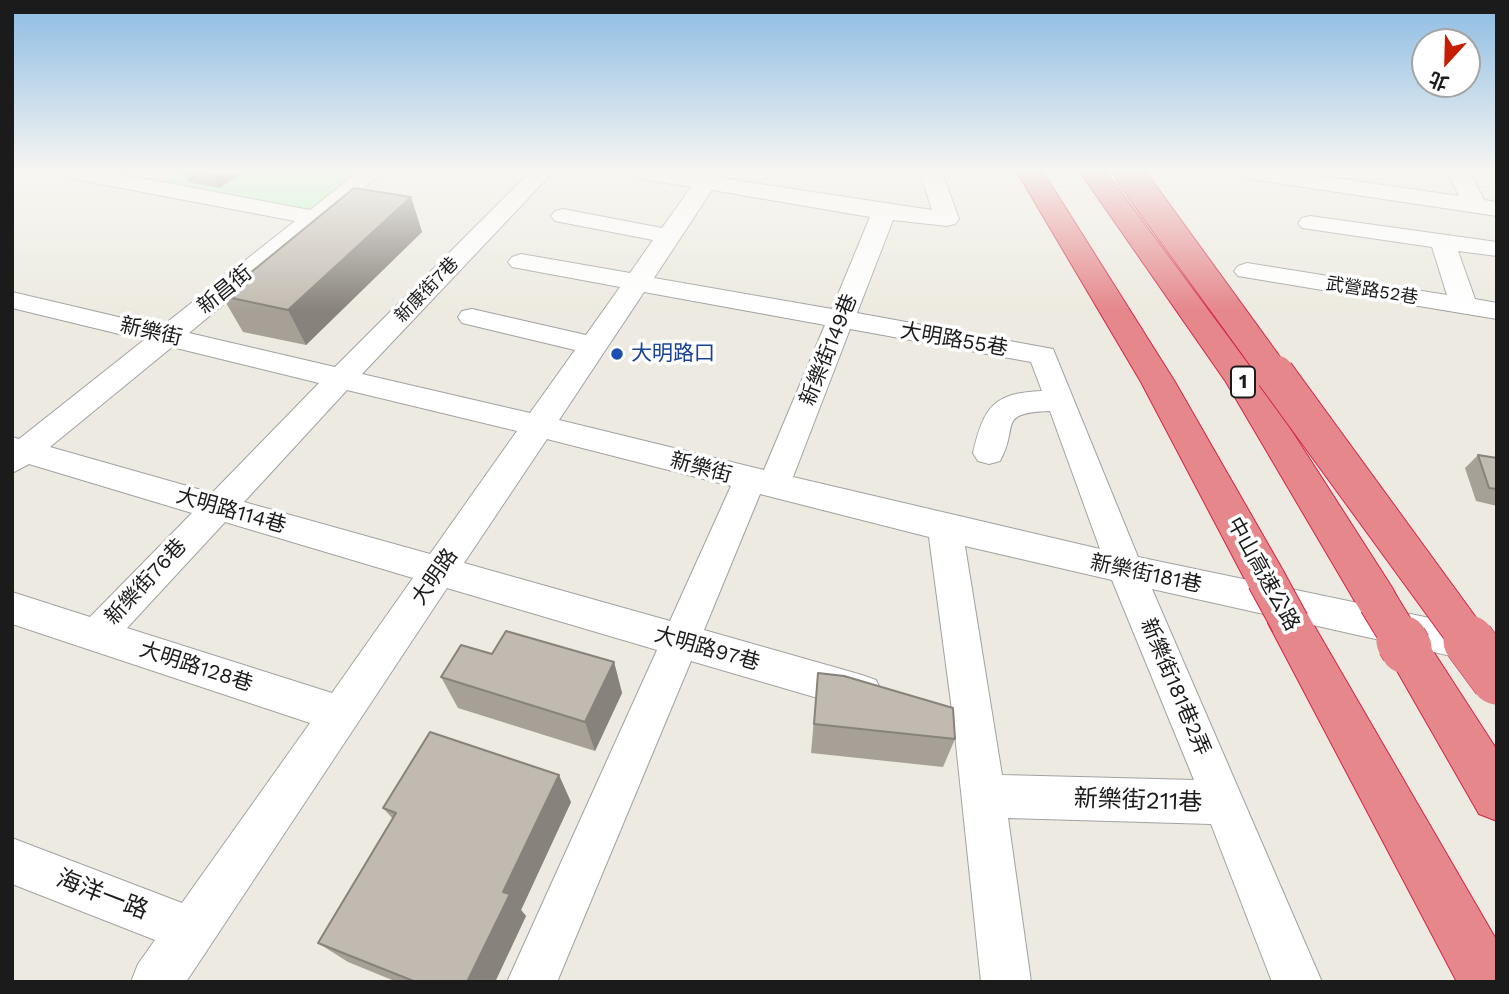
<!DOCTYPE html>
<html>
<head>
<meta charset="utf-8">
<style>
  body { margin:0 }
  #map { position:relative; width:1509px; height:994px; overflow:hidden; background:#edebe1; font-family:"Work Sans","Noto Sans TC",sans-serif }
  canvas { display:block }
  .frame { position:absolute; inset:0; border:14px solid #1b1b1b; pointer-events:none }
  .north { position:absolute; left:1411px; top:28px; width:70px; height:70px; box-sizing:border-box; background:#fff; border:2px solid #a4a4a4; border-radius:50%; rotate:202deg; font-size:19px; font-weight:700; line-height:28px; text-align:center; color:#1b1b1b }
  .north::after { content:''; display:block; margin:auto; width:24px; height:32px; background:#c61e01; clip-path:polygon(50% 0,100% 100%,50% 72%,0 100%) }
</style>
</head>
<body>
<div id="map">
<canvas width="1509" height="994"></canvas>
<div class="frame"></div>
<div class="north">北</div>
</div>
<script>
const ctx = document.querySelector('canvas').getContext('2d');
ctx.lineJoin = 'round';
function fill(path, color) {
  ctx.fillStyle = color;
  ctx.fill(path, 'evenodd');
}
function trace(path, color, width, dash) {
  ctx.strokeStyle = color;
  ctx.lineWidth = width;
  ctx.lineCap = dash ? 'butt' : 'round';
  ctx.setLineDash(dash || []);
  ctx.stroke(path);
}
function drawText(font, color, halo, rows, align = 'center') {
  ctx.font = font + ' "Work Sans","Noto Sans TC",sans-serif';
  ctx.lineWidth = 7;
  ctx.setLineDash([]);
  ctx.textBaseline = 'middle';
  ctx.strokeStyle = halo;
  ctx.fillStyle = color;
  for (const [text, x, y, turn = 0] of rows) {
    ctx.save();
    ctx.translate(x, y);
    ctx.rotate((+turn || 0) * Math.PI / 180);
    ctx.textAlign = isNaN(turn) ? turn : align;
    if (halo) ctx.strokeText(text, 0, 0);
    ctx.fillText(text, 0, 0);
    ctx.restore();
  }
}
fill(new Path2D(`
  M 179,172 L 366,172 L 308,218 L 153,189 Z`), '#bcf9ca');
const street = new Path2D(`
  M 63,172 L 109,172 L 310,210 L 358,172 L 383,172 L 189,333 L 335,367 L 530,172 L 553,172 L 362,374 L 530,413 L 575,350 L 462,323 L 458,317 L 462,311 L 472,309 L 586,335 L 620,287 L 512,267 L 508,262 L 512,257 L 521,254 L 630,273 L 653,240 L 555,221 L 551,216 L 555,211 L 563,209 L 662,228 L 691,187 L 641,179 L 630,172 L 700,175 L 702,172 L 724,172 L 720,178 L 932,210 L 920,172 L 942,172 L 959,219 L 955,224 L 947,226 L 893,220 L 857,313 L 1053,349 L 1138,557 L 1487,630 L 1497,634 L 1497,660 L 1487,664 L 1152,589 L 1322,982 L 1272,982 L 1211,824 L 1008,818 L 1031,982 L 981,982 L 954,725 L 929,537 L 760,494 L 704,630 L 862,675 L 876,680 L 882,693 L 876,706 L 862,711 L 691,661 L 557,982 L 507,982 L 657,650 L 447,588 L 186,982 L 131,982 L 138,964 L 155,940 L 12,884 L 12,838 L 182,903 L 310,723 L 12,624 L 12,592 L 90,617 L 192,513 L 29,464 L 12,473 L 12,437 L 19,439 L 144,340 L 12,308 L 12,292 L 161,327 L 295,221 L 74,179 ZM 712,190 L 870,217 L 832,309 L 654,278 ZM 644,292 L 825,325 L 764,470 L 559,420 ZM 850,329 L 1031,362 L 1042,391 C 993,393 984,407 973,453 L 978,461 L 989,464 L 1000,461 C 1020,426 995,413 1050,411 L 1100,549 L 793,477 ZM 172,347 L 319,383 L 212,493 L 50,447 ZM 347,390 L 517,431 L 430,554 L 244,502 ZM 547,439 L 731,486 L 670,621 L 464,563 ZM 225,522 L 413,578 L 332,693 L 127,628 ZM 965,546 L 1112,580 L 1194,780 L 1002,775 Z
  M 1239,172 L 1294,172 L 1459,196 L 1448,172 L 1470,172 L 1484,200 L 1497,202 L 1497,216 L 1250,179 Z
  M 1310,216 L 1497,242 L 1497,256 L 1458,251 L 1475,299 L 1497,303 L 1497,319 L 1238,276 L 1234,271 L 1238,266 L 1247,263 L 1447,295 L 1432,247 L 1302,228 L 1298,223 L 1302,218 Z`);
const highway = new Path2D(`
  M 1017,172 L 1043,172 L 1175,382 L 1281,567 L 1287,579 L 1281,591 L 1266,596 L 1251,591 L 1141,382 Z
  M 1080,172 L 1106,172 L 1252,369 L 1393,589 L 1399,602 L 1393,615 L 1378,620 L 1363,615 L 1226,382 Z
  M 1290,604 L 1305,610 L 1497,941 L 1497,982 L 1457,982 L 1268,623 L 1275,610 Z
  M 1406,629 L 1422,634 L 1497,750 L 1497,821 L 1479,814 L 1384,648 L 1390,634 Z`);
trace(street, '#a2a2a2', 2);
trace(highway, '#d52446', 2);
fill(street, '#fff');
fill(highway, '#e5878b');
const highwayBridgeFar2 = new Path2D(`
  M 1128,172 L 1276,376`);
const highwayBridgeFar1 = new Path2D(`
  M 1275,374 L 1471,643
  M 1266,579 L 1290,623
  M 1378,602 L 1403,643`);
const highwayBridge = new Path2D(`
  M 1402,641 L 1406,648
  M 1469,641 L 1497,679`);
trace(highwayBridgeFar2, '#d52446', 31, []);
trace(highwayBridgeFar1, '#d52446', 40, []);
trace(highwayBridge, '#d52446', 52, []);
trace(highwayBridgeFar2, '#e5878b', 29);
trace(highwayBridgeFar1, '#e5878b', 38);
trace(highwayBridge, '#e5878b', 51);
fill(new Path2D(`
  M 184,172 L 244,172 L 219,188 L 189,182 Z
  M 411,197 L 422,232 L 306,345 L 243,332 L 222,296 Z
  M 1478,455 L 1497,458 L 1497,506 L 1476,501 L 1465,468 Z
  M 492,654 L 614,662 L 622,693 L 595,751 L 458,708 L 441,677 Z
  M 818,673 L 955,739 L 943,767 L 811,753 Z
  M 571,802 L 521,910 L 526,916 L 495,982 L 397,982 L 348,962 L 318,943 L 393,819 L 383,808 Z`), '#a6a097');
fill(new Path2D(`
  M 218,172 L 244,172 L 219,188 L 213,175 Z
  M 411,197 L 422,232 L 306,345 L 288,310 Z
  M 614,662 L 622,693 L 595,751 L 585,722 Z
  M 559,775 L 571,802 L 521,910 L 526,916 L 495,982 L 467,982 L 503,892 Z`), '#87827b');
const building = new Path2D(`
  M 197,172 L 218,172 L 213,175 Z
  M 354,188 L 411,197 L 288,310 L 222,296 Z
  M 1478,455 L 1497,458 L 1497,489 L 1489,488 Z
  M 506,631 L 614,662 L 585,722 L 441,677 L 461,645 L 492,654 Z
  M 818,673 L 844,676 L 953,708 L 955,739 L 814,724 Z
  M 430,732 L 559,775 L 503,892 L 510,894 L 467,982 L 416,982 L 318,943 L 396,813 L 383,808 Z`);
fill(building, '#c1bab0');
trace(building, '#87827b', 2);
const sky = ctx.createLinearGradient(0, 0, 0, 311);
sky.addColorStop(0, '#8bbbe3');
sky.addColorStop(0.55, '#f7f6f2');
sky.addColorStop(1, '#f7f6f200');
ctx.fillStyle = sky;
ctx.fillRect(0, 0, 1509, 311);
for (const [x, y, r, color] of [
  [617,354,7,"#1a4fb4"]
]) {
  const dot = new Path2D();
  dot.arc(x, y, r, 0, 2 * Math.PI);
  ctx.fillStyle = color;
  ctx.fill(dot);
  trace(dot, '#fff', 2.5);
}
drawText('18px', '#1b1b1b', '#fff', [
  ["新康街7巷",427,290,-46],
  ["武營路52巷",1372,291,9]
]);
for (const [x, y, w] of [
  [1243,382,24]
]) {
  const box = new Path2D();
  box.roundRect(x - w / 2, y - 15.5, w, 31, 5);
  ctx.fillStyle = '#fff';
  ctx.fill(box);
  trace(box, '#1b1b1b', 2);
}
drawText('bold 19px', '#1b1b1b', null, [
  ["1",1243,382]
]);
drawText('21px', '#1b1b1b', '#fff', [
  ["新昌街",225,290,-39],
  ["新樂街",151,332,13],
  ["大明路55巷",954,340,10],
  ["新樂街149巷",829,350,-68],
  ["新樂街",701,468,15],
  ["大明路114巷",231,511,16],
  ["新樂街181巷",1146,574,12],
  ["中山高速公路",1263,574,61],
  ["大明路",435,577,-55],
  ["新樂街76巷",146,582,-47],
  ["大明路97巷",707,649,16],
  ["大明路128巷",196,667,18],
  ["新樂街181巷2弄",1175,687,67]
]);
drawText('21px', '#164399', '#fff', [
  ["大明路口",631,354]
], 'left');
drawText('24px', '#1b1b1b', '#fff', [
  ["新樂街211巷",1138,801,2],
  ["海洋一路",102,895,21]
]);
</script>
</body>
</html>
